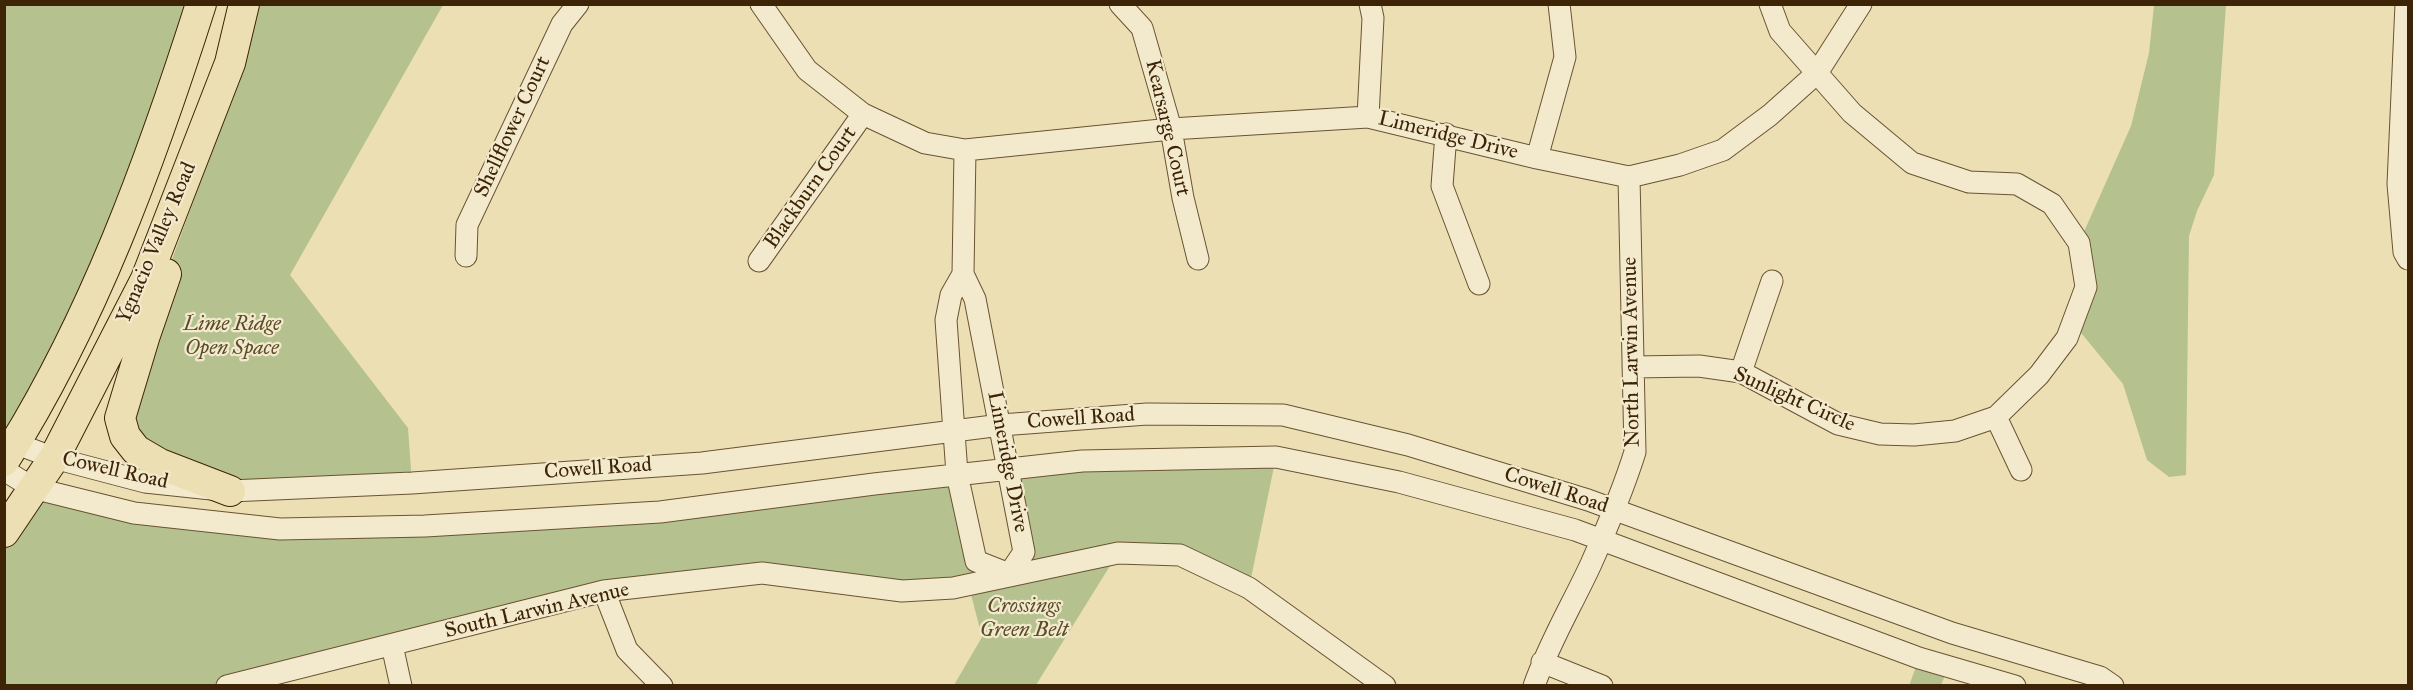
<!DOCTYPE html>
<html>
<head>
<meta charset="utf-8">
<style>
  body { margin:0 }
  #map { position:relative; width:2413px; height:690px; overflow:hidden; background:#eddfb4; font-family:"IM FELL Great Primer",serif }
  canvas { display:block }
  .frame { position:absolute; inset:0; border:6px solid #3d2407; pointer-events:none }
</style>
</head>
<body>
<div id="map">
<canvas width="2413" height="690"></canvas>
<div class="frame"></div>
</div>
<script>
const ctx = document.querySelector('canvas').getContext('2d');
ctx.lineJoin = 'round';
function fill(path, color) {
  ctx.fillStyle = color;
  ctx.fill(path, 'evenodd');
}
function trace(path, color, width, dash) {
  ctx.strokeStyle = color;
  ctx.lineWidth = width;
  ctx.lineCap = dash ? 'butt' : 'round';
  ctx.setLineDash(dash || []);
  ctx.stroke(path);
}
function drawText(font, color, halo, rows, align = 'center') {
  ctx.font = font + ' "IM FELL Great Primer",serif';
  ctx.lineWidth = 4.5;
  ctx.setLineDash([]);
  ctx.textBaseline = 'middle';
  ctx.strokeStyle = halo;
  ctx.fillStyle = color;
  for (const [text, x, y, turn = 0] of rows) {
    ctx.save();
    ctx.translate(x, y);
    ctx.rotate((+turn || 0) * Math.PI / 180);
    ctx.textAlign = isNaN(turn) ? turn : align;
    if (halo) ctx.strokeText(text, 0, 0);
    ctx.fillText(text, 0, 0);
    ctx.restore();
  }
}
fill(new Path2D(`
  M 4,5 L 195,5 L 103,275 L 4,439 Z
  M 244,5 L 443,5 L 290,275 L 408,428 L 412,483 L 230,491 L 125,436 L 156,303 L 221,126 Z
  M 2154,5 L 2226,5 L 2214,175 L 2197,211 L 2189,236 L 2186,475 L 2169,477 L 2147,460 L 2123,384 L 2073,323 L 2079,243 L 2131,126 L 2149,53 Z
  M 1276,457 L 1249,588 L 1180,555 L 1118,553 L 1036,685 L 954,685 L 982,637 L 968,583 L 953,588 L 762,573 L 604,591 L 227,685 L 5,686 L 5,532 L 33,488 L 134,513 L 425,526 L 957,474 L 976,561 L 1009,574 L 1024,552 L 1010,468 Z
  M 1919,658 L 1949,666 L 1941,685 L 1909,686 Z`), '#b5c28f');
const minor = new Path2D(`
  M 761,4 L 807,70 L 863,114 L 925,143 L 965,150 L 1171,129 L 1368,117 L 1537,158 L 1629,177 L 1680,165 L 1723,150 L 1770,115 L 1817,73 L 1861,4
  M 1120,4 L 1142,28 L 1171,129 L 1183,198 L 1198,259
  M 2406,4 L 2398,184 L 2404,252 L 2408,259
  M 1368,117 L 1373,18 L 1370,4
  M 1446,134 L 1442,186 L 1479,284
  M 1537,158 L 1565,57 L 1559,4
  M 466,256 L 467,225 L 562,24 L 578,4
  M 759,261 L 863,114
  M 963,274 L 975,299 L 1024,552 L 1009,574 L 976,561 L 957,474 L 946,320 L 951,295 Z
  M 963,274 L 965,150
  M 1633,367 L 1699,366 L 1741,372 L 1838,424 L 1880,434 L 1914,435 L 1955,431 L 1996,417 L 2039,375 L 2067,338 L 2086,287 L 2079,243 L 2052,204 L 2017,184 L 1969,182 L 1912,163 L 1852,113 L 1780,31 L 1770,4
  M 1741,372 L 1772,281
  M 1996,417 L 2021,470
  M 4,439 L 54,458 L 145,482 L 230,491 L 412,483 L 702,463 L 1001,425 L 1147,414 L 1283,415 L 1408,445 L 1588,500 L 1952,633 L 2100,677 L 2113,686
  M 4,470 L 33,488 L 134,513 L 280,529 L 425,526 L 660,512 L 874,484 L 1082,461 L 1276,457 L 1399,482 L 1575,530 L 1919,658 L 2015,686
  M 604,591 L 627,650 L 662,686
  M 392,645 L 401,686
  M 1542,662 L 1602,686
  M 227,686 L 604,591 L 762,573 L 902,591 L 953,588 L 1118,553 L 1180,555 L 1249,588 L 1385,686
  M 1534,686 C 1549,643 1572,605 1591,564 C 1607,528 1623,490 1635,452 L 1629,177`);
const highway = new Path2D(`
  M 166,274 L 145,335 L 120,418 L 125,436 L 136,450 L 160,464 L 230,491
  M 4,461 C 93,321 151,161 201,4
  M 4,532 L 54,458 L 146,279 L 230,63 L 244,4`);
trace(minor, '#695332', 23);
trace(highway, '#3d2407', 32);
trace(minor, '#f3eace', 21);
trace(highway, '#eddfb4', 30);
drawText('21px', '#3d2407', '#f3eace', [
  ["Shellflower Court",513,127,-65],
  ["Kearsarge Court",1167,128,77],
  ["Limeridge Drive",1448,136,14],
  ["Blackburn Court",811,188,-55],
  ["Ygnacio Valley Road",157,243,-67],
  ["North Larwin Avenue",1632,352,-91],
  ["Sunlight Circle",1794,400,24],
  ["Cowell Road",1081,419,-4],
  ["Limeridge Drive",1007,462,79],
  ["Cowell Road",598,469,-4],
  ["Cowell Road",115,471,13],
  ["Cowell Road",1556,491,18],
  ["South Larwin Avenue",537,611,-13]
]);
drawText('italic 21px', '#5b4c29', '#f3eace', [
  ["Lime Ridge",232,325],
  ["Open Space",232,349],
  ["Crossings",1024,607],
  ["Green Belt",1024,631]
]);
</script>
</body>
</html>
